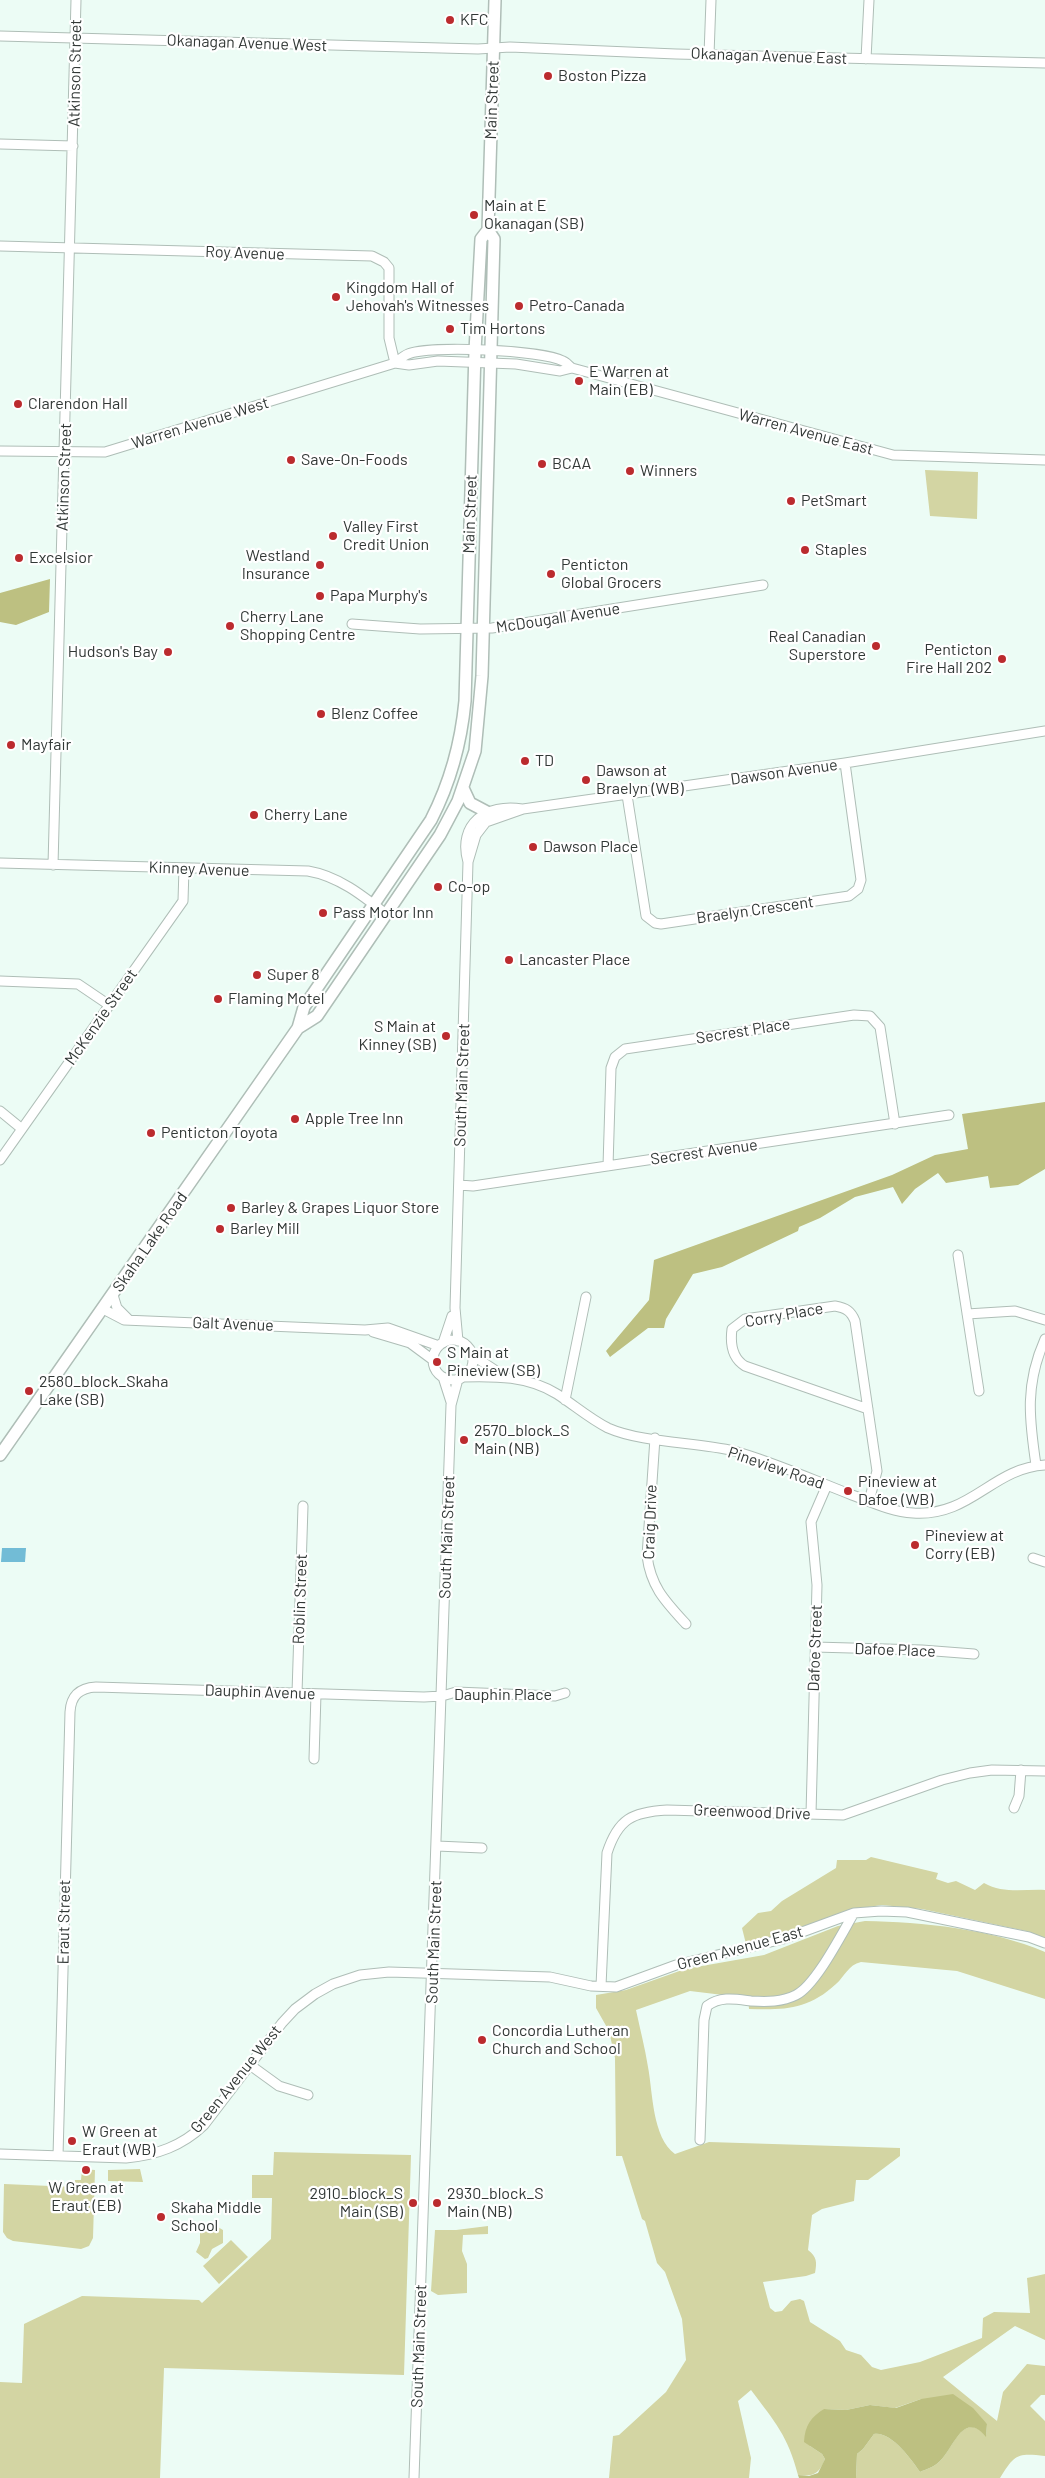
<!DOCTYPE html>
<html>
<head>
<meta charset="utf-8">
<style>
  body { margin:0 }
  canvas { display:block; background:#ecfcf5 }
</style>
</head>
<body>
<canvas width="1045" height="2478"></canvas>
<script>
const ctx = document.querySelector('canvas').getContext('2d');
ctx.lineJoin = 'round';
function fill(path, color) {
  ctx.fillStyle = color;
  ctx.fill(path, 'evenodd');
}
function trace(path, color, width, dash) {
  ctx.strokeStyle = color;
  ctx.lineWidth = width;
  ctx.lineCap = dash ? 'butt' : 'round';
  ctx.setLineDash(dash || []);
  ctx.stroke(path);
}
function drawText(font, color, halo, rows, align = 'center') {
  ctx.font = font + ' Barlow,sans-serif';
  ctx.lineWidth = 4.5;
  ctx.setLineDash([]);
  ctx.textBaseline = 'middle';
  ctx.strokeStyle = halo;
  ctx.fillStyle = color;
  for (const [text, x, y, turn = 0] of rows) {
    ctx.save();
    ctx.translate(x, y);
    ctx.rotate((+turn || 0) * Math.PI / 180);
    ctx.textAlign = isNaN(turn) ? turn : align;
    if (halo) ctx.strokeText(text, 0, 0);
    ctx.fillText(text, 0, 0);
    ctx.restore();
  }
}
fill(new Path2D(`
  M 925,470 L 978,472 L 977,519 L 930,516 Z
  M 871,1857 L 938,1873 L 936,1879 L 948,1883 L 956,1881 L 975,1890 L 984,1883 C 1003,1894 1024,1889 1045,1890 L 1045,1938 L 1026,1931 L 922,1909 L 882,1905 L 848,1910 L 785,1934 L 746,1944 L 742,1928 L 758,1913 L 771,1911 L 782,1901 L 836,1868 L 837,1860 L 866,1860 Z
  M 865,1921 C 923,1922 991,1929 1045,1952 L 1045,1999 L 957,1971 L 861,1962 C 848,1965 845,1976 836,1984 C 808,2010 784,2010 749,2009 L 748,1998 L 690,1991 L 636,2010 C 640,2029 645,2048 648,2067 C 653,2093 652,2137 675,2154 L 709,2142 L 900,2148 L 900,2156 L 868,2180 L 856,2180 L 854,2201 L 822,2209 L 812,2215 L 808,2250 C 817,2257 817,2262 815,2273 L 806,2276 L 763,2282 L 770,2308 L 775,2312 L 782,2311 L 791,2301 L 800,2299 L 804,2301 L 810,2322 L 840,2341 L 846,2350 L 861,2355 L 872,2367 L 881,2370 L 920,2362 L 982,2338 L 983,2318 L 994,2312 L 1030,2313 L 1027,2278 L 1045,2274 L 1045,2340 L 1015,2326 L 943,2377 L 997,2421 L 1003,2392 L 1027,2364 L 1045,2366 L 1045,2395 L 1041,2395 L 1030,2406 L 1045,2421 L 1045,2456 C 1017,2453 1015,2454 1000,2478 L 856,2478 L 857,2454 L 863,2449 L 874,2434 C 891,2431 911,2459 920,2472 C 927,2469 936,2466 941,2460 C 953,2448 964,2410 986,2436 L 987,2424 L 921,2399 L 895,2408 L 870,2405 L 846,2410 L 824,2409 L 810,2446 L 822,2454 L 825,2459 C 819,2474 813,2477 798,2475 C 788,2436 775,2422 751,2390 L 738,2401 L 751,2458 L 749,2478 L 609,2478 L 613,2436 L 619,2435 L 666,2392 L 686,2360 L 682,2319 L 665,2272 L 657,2263 L 645,2221 L 642,2219 L 622,2156 L 616,2156 L 615,2058 L 609,2031 L 596,2008 L 596,1995 L 626,1990 L 685,1969 L 764,1955 L 838,1926 Z
  M 274,2152 L 411,2155 L 404,2375 L 164,2368 L 160,2478 L 0,2478 L 0,2382 L 22,2383 L 24,2324 L 82,2296 L 199,2300 L 202,2303 L 271,2239 L 272,2198 L 252,2198 L 252,2175 L 273,2175 Z
  M 82,2169 L 95,2170 L 93,2238 L 89,2246 L 81,2249 L 13,2241 L 7,2238 L 3,2232 L 4,2184 L 74,2187 L 75,2180 L 81,2180 Z
  M 140,2169 L 143,2182 L 108,2181 L 108,2170 Z
  M 211,2223 L 223,2230 L 223,2243 L 212,2249 L 208,2258 L 205,2259 L 196,2252 L 200,2243 L 200,2230 Z
  M 488,2226 L 488,2234 L 463,2235 L 462,2251 L 467,2264 L 467,2293 L 438,2295 L 431,2291 L 435,2230 L 456,2230 Z
  M 231,2240 L 248,2257 L 219,2284 L 203,2266 Z`), '#d3d5a3');
fill(new Path2D(`
  M 50,579 L 49,612 L 16,625 L 0,622 L 0,593 Z
  M 1045,1102 L 1045,1169 L 1018,1185 L 990,1188 L 988,1176 L 946,1183 L 938,1173 L 915,1189 L 902,1204 L 893,1187 L 855,1197 L 820,1218 L 799,1227 L 798,1231 L 722,1267 L 693,1274 L 666,1319 L 664,1328 L 648,1328 L 610,1357 L 606,1351 L 649,1300 L 654,1260 L 892,1175 L 935,1155 L 968,1149 L 962,1114 Z
  M 953,2394 L 973,2408 L 987,2424 L 986,2437 C 964,2410 954,2447 941,2460 C 936,2466 927,2469 920,2472 C 911,2459 891,2431 874,2434 L 863,2449 L 857,2454 L 856,2478 L 799,2478 L 798,2475 L 809,2476 L 818,2473 L 825,2459 L 822,2454 L 804,2442 C 805,2425 811,2417 824,2409 L 846,2410 L 870,2405 L 896,2408 L 921,2399 Z`), '#bdc081');
fill(new Path2D(`
  M 2,1548 L 26,1548 L 25,1562 L 1,1562 Z`), '#72bcd6');
const minor = new Path2D(`
  M 0,36 L 478,49 L 510,47 L 676,54 L 1045,63
  M 709,55 L 711,0
  M 866,59 L 869,0
  M 0,144 L 73,146
  M 0,246 L 372,256 L 384,262 L 389,268 L 389,338 L 395,363
  M 395,363 L 409,365 L 438,361 L 516,364 L 560,371 L 572,368
  M 0,451 L 105,452 L 395,363 C 399,360 403,356 408,354 C 429,345 542,350 563,361 C 566,362 569,366 572,368 L 893,455 L 1045,460
  M 352,624 L 420,629 L 492,628 L 763,585
  M 627,795 L 646,916 L 655,923 L 661,924 L 849,896 L 858,889 L 861,880 L 845,763
  M 468,862 L 476,835 L 486,822 L 523,809 L 845,763 L 1045,731
  M 0,863 L 308,871 C 338,876 362,895 386,914
  M 53,865 L 76,0
  M 0,981 L 78,984 L 109,1005
  M 0,1111 L 22,1129
  M 0,1160 L 183,901 L 184,868
  M 608,1166 L 611,1068 L 615,1057 L 625,1049 L 854,1015 L 870,1016 L 880,1027 L 895,1124
  M 459,1185 L 473,1186 L 949,1115
  M 958,1255 L 979,1391
  M 113,1295 L 117,1308 L 129,1320
  M 103,1309 L 124,1320 L 365,1330 L 388,1328 L 439,1346
  M 967,1314 L 1015,1311 L 1045,1320
  M 373,1332 L 410,1343 L 433,1360
  M433 1360a20 20 0 1 1 40 0a20 20 0 1 1-40 0Z
  M 458,1341 L 455,1308 L 468,862 C 457,824 487,803 522,809
  M 443,1343 L 452,1316
  M 472,1355 L 504,1376
  M 443,1377 L 451,1402
  M 462,1377 C 496,1376 528,1376 557,1394 C 574,1405 590,1419 608,1428 C 642,1443 697,1442 734,1451 C 774,1462 813,1480 852,1495 C 871,1502 892,1512 913,1513 C 971,1517 992,1468 1045,1465
  M 565,1400 L 586,1297
  M 868,1409 L 745,1366 C 732,1358 730,1344 732,1329 L 745,1319 L 835,1306 C 846,1308 851,1311 855,1321 L 877,1471 L 869,1501
  M 655,1438 L 647,1556 C 651,1587 665,1601 686,1624
  M 1036,1465 C 1029,1418 1025,1384 1045,1339
  M 1033,1558 L 1045,1562
  M 815,1647 L 922,1650 L 974,1654
  M 297,1693 L 303,1506
  M 314,1759 L 316,1694
  M 1014,1808 L 1019,1796 L 1021,1770
  M 811,1814 L 817,1585 L 811,1522 L 827,1485
  M 437,1846 L 482,1848
  M 601,1986 L 607,1853 C 618,1819 632,1812 667,1810 L 843,1815 L 942,1780 L 970,1773 L 992,1770 L 1045,1771
  M 250,2065 L 279,2086 L 308,2095
  M 700,2140 L 704,2020 L 707,2006 C 721,1996 735,1999 751,2001 C 767,2002 782,2002 796,1995 C 816,1985 842,1933 854,1913
  M 0,2154 L 126,2158 C 157,2155 182,2146 204,2125 L 282,2023 L 295,2009 L 315,1994 L 333,1984 L 360,1975 L 389,1972 L 550,1977 L 591,1986 L 616,1987 L 676,1965 L 783,1939 L 854,1913 L 881,1911 L 907,1912 L 1029,1937 L 1045,1943
  M 58,2156 L 70,1712 C 71,1696 79,1688 96,1687 L 424,1697 L 442,1696 L 456,1692 L 555,1696 L 565,1693
  M 414,2478 L 451,1405 L 458,1379`);
const major = new Path2D(`
  M 463,788 L 470,803 L 487,812
  M 298,1028 L 317,1016 L 440,835 L 458,801 L 475,751 L 482,676 L 494,239 L 488,230 L 495,0
  M 0,1455 L 298,1028 L 304,1007 L 431,820 C 451,781 461,744 465,701 L 475,351 L 481,239 L 488,230`);
trace(minor, '#afbeb7', 11);
trace(major, '#afbeb7', 14);
trace(minor, '#fff', 9);
trace(major, '#fff', 11);
for (const [x, y, r, color] of [
  [450,20,5,"#bb2b2e"],
  [548,76,5,"#bb2b2e"],
  [474,215,5,"#bb2b2e"],
  [336,297,5,"#bb2b2e"],
  [519,306,5,"#bb2b2e"],
  [450,329,5,"#bb2b2e"],
  [579,381,5,"#bb2b2e"],
  [18,404,5,"#bb2b2e"],
  [291,460,5,"#bb2b2e"],
  [542,464,5,"#bb2b2e"],
  [630,471,5,"#bb2b2e"],
  [791,501,5,"#bb2b2e"],
  [333,536,5,"#bb2b2e"],
  [805,550,5,"#bb2b2e"],
  [19,558,5,"#bb2b2e"],
  [320,565,5,"#bb2b2e"],
  [551,574,5,"#bb2b2e"],
  [320,596,5,"#bb2b2e"],
  [230,626,5,"#bb2b2e"],
  [876,646,5,"#bb2b2e"],
  [168,652,5,"#bb2b2e"],
  [1002,659,5,"#bb2b2e"],
  [321,714,5,"#bb2b2e"],
  [11,745,5,"#bb2b2e"],
  [525,761,5,"#bb2b2e"],
  [586,780,5,"#bb2b2e"],
  [254,815,5,"#bb2b2e"],
  [533,847,5,"#bb2b2e"],
  [438,887,5,"#bb2b2e"],
  [323,913,5,"#bb2b2e"],
  [509,960,5,"#bb2b2e"],
  [257,975,5,"#bb2b2e"],
  [218,999,5,"#bb2b2e"],
  [446,1036,5,"#bb2b2e"],
  [295,1119,5,"#bb2b2e"],
  [151,1133,5,"#bb2b2e"],
  [231,1208,5,"#bb2b2e"],
  [220,1229,5,"#bb2b2e"],
  [437,1362,5,"#bb2b2e"],
  [29,1391,5,"#bb2b2e"],
  [464,1440,5,"#bb2b2e"],
  [848,1491,5,"#bb2b2e"],
  [915,1545,5,"#bb2b2e"],
  [482,2040,5,"#bb2b2e"],
  [72,2141,5,"#bb2b2e"],
  [86,2170,5,"#bb2b2e"],
  [413,2203,5,"#bb2b2e"],
  [437,2203,5,"#bb2b2e"],
  [161,2217,5,"#bb2b2e"]
]) {
  const dot = new Path2D();
  dot.arc(x, y, r, 0, 2 * Math.PI);
  ctx.fillStyle = color;
  ctx.fill(dot);
  trace(dot, '#fff', 2);
}
drawText('16px', '#323836', '#fff', [
  ["KFC",460,20],
  ["Boston Pizza",558,76],
  ["Main at E",484,206],
  ["Okanagan (SB)",484,224],
  ["Kingdom Hall of",346,288],
  ["Jehovah's Witnesses",346,306],
  ["Petro-Canada",529,306],
  ["Tim Hortons",460,329],
  ["E Warren at",589,372],
  ["Main (EB)",589,390],
  ["Clarendon Hall",28,404],
  ["Save-On-Foods",301,460],
  ["BCAA",552,464],
  ["Winners",640,471],
  ["PetSmart",801,501],
  ["Valley First",343,527],
  ["Credit Union",343,545],
  ["Staples",815,550],
  ["Westland",310,556,"right"],
  ["Insurance",310,574,"right"],
  ["Excelsior",29,558],
  ["Penticton",561,565],
  ["Global Grocers",561,583],
  ["Papa Murphy's",330,596],
  ["Cherry Lane",240,617],
  ["Shopping Centre",240,635],
  ["Real Canadian",866,637,"right"],
  ["Superstore",866,655,"right"],
  ["Penticton",992,650,"right"],
  ["Fire Hall 202",992,668,"right"],
  ["Hudson's Bay",158,652,"right"],
  ["Blenz Coffee",331,714],
  ["Mayfair",21,745],
  ["TD",535,761],
  ["Dawson at",596,771],
  ["Braelyn (WB)",596,789],
  ["Cherry Lane",264,815],
  ["Dawson Place",543,847],
  ["Co-op",448,887],
  ["Pass Motor Inn",333,913],
  ["Lancaster Place",519,960],
  ["Super 8",267,975],
  ["Flaming Motel",228,999],
  ["S Main at",436,1027,"right"],
  ["Kinney (SB)",436,1045,"right"],
  ["Apple Tree Inn",305,1119],
  ["Penticton Toyota",161,1133],
  ["Barley & Grapes Liquor Store",241,1208],
  ["Barley Mill",230,1229],
  ["S Main at",447,1353],
  ["Pineview (SB)",447,1371],
  ["2580_block_Skaha",39,1382],
  ["Lake (SB)",39,1400],
  ["2570_block_S",474,1431],
  ["Main (NB)",474,1449],
  ["Pineview at",858,1482],
  ["Dafoe (WB)",858,1500],
  ["Pineview at",925,1536],
  ["Corry (EB)",925,1554],
  ["Concordia Lutheran",492,2031],
  ["Church and School",492,2049],
  ["W Green at",82,2132],
  ["Eraut (WB)",82,2150],
  ["W Green at",86,2188,"center"],
  ["Eraut (EB)",86,2206,"center"],
  ["2910_block_S",403,2194,"right"],
  ["Main (SB)",403,2212,"right"],
  ["2930_block_S",447,2194],
  ["Main (NB)",447,2212],
  ["Skaha Middle",171,2208],
  ["School",171,2226]
], 'left');
drawText('16px', '#323836', '#fff', [
  ["Okanagan Avenue West",247,43,2],
  ["Okanagan Avenue East",769,56,2],
  ["Atkinson Street",75,73,-89],
  ["Main Street",492,100,-88],
  ["Roy Avenue",245,253,2],
  ["Warren Avenue West",200,423,-17],
  ["Warren Avenue East",806,432,15],
  ["Atkinson Street",64,477,-88],
  ["Main Street",470,514,-88],
  ["McDougall Avenue",558,618,-9],
  ["Dawson Avenue",784,772,-8],
  ["Kinney Avenue",199,869,2],
  ["Braelyn Crescent",755,910,-8],
  ["McKenzie Street",101,1017,-55],
  ["Secrest Place",743,1031,-9],
  ["South Main Street",462,1085,-88],
  ["Secrest Avenue",704,1152,-8],
  ["Skaha Lake Road",150,1242,-55],
  ["Corry Place",784,1315,-10],
  ["Galt Avenue",233,1324,2],
  ["Pineview Road",776,1468,19],
  ["Craig Drive",650,1522,-88],
  ["South Main Street",447,1537,-88],
  ["Roblin Street",300,1599,-88],
  ["Dafoe Street",815,1648,-88],
  ["Dafoe Place",895,1650,2],
  ["Dauphin Avenue",260,1692,2],
  ["Dauphin Place",503,1695],
  ["Greenwood Drive",752,1812,2],
  ["Eraut Street",64,1922,-89],
  ["South Main Street",434,1942,-88],
  ["Green Avenue East",740,1948,-15],
  ["Green Avenue West",236,2079,-51],
  ["South Main Street",419,2346,-88]
]);
</script>
</body>
</html>
